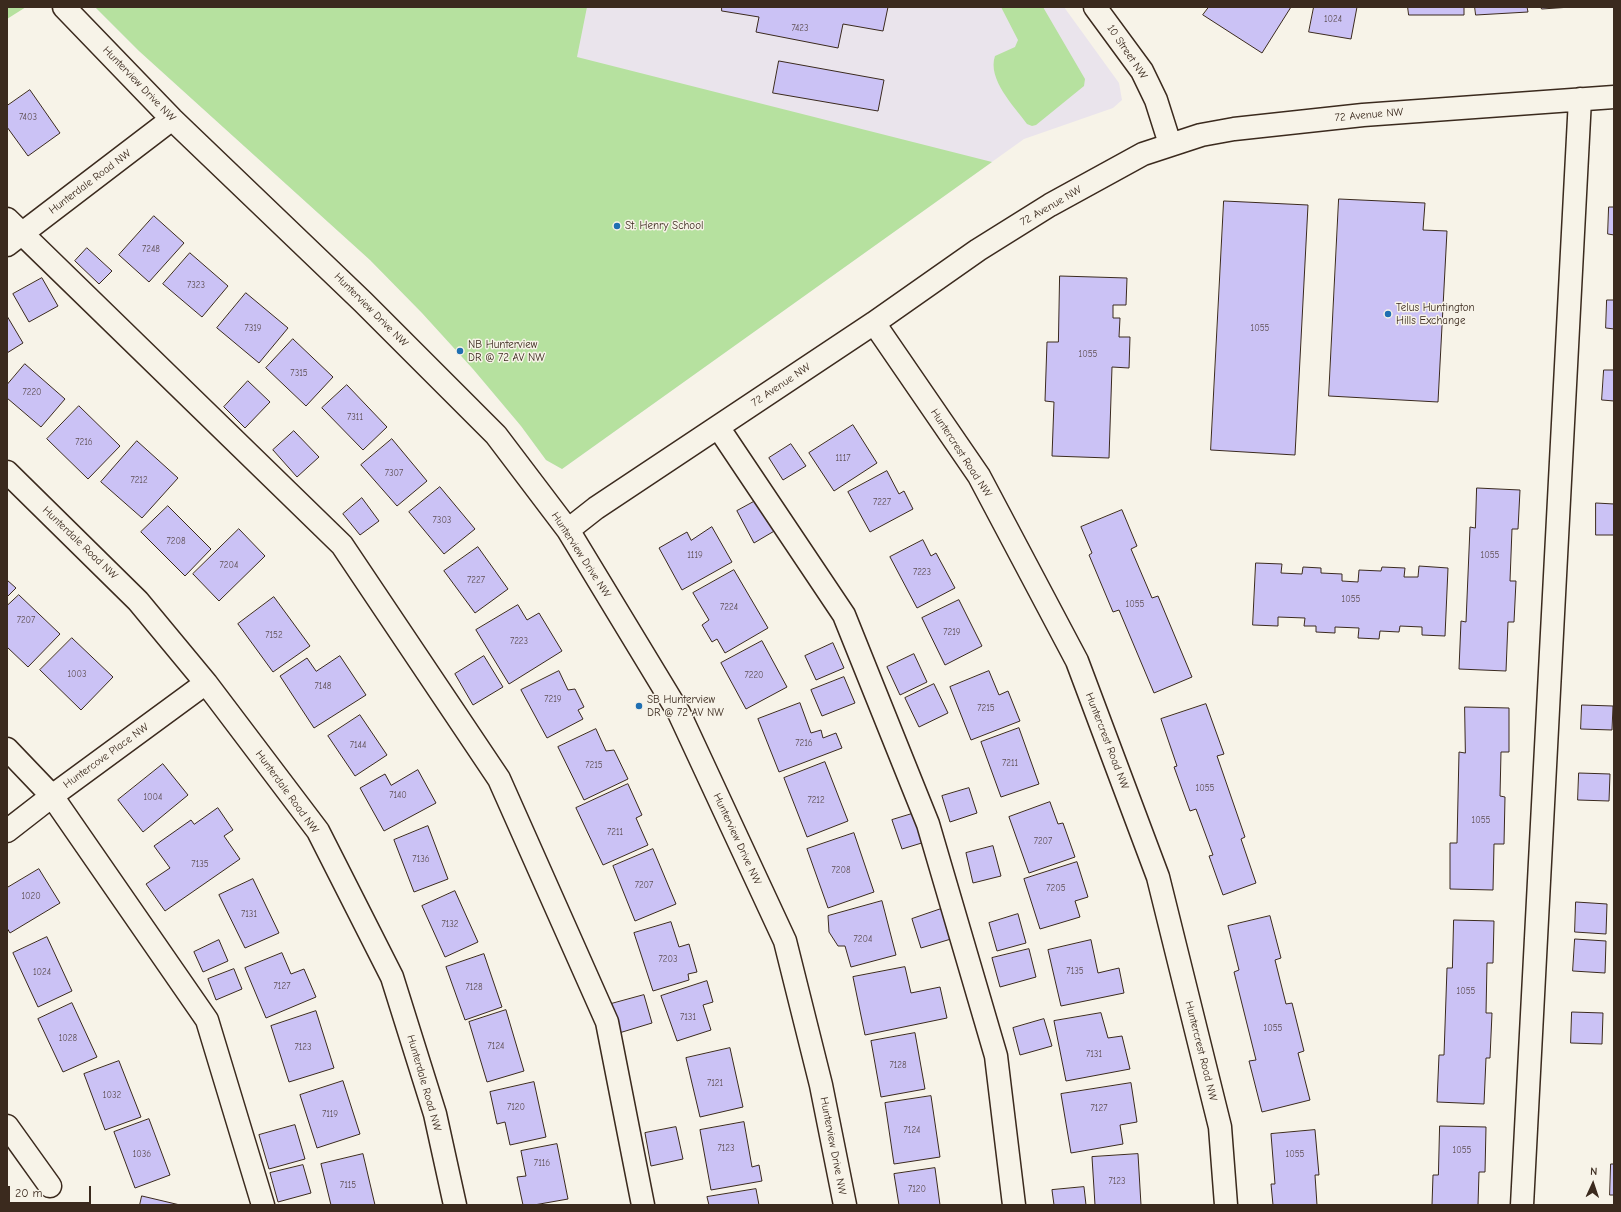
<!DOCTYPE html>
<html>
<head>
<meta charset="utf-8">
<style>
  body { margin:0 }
  #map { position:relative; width:1621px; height:1212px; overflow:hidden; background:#f7f3e8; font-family:"Comic Neue",sans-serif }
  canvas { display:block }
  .frame { position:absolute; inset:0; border:8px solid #3b2a1e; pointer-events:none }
  .north { position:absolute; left:1573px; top:1164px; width:40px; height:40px; -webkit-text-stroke:3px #f7f3e8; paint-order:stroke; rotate:3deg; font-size:11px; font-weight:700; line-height:16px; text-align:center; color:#3b2a1e }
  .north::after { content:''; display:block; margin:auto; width:14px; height:18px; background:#3b2a1e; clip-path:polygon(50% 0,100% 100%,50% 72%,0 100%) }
  .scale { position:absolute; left:8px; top:1186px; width:83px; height:18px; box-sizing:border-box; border:2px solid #3b2a1e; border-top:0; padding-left:5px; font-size:12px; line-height:14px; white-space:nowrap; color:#3b2a1e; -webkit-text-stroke:3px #f7f3e8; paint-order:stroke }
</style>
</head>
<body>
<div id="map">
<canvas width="1621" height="1212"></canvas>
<div class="frame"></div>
<div class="north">N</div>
<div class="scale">20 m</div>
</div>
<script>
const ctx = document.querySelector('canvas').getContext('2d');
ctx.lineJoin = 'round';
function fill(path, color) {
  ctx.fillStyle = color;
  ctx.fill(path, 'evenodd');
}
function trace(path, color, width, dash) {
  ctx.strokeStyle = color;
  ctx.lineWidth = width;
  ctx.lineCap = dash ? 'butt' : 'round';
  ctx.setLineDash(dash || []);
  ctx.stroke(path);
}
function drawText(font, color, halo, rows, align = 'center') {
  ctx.font = font + ' "Comic Neue",sans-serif';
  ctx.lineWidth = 3;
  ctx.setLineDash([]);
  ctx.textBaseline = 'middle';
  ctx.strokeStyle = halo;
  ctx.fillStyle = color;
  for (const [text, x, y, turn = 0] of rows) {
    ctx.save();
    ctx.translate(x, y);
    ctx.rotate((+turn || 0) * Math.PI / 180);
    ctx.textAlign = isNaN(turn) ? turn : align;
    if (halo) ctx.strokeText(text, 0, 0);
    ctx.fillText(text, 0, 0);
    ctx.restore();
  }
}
fill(new Path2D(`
  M 95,7 L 1064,7 L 1119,83 L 1122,100 L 1113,108 L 1024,139 L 562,469 L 546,460 L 521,426 L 473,369 L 422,313 L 370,260 L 139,51 Z`), '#eae4ec');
fill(new Path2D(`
  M 7,7 L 26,7 L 7,19 Z
  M 95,7 L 587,7 L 577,57 L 992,162 L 562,469 L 546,460 L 521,426 L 473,369 L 422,313 L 370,260 L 139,51 Z
  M 1001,7 L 1043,7 L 1085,79 L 1084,86 L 1036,125 L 1032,126 L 1027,124 C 1014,106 987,79 995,56 L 1015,47 L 1018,40 Z`), '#b6e19f');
const building = new Path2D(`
  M 722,7 L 888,7 L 883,31 L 843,24 L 838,48 L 756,32 L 759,17 L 722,11 Z
  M 1209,7 L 1291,7 L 1262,53 L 1203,15 Z
  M 1314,7 L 1357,7 L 1351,39 L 1309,32 Z
  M 1408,7 L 1464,7 L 1464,15 L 1409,15 Z
  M 1475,7 L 1527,7 L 1528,12 L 1476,15 Z
  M 1541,7 L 1571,7 L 1542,9 Z
  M 779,61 L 884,80 L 878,111 L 773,93 Z
  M 30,90 L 60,133 L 28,156 L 7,127 L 7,106 Z
  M 1339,199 L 1425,203 L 1423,230 L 1447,231 L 1438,402 L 1329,396 Z
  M 1224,201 L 1308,205 L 1295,455 L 1211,450 Z
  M 1609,207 L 1614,207 L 1614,235 L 1608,234 Z
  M 154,216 L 184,243 L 149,282 L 119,255 Z
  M 87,248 L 112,271 L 99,284 L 75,261 Z
  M 190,253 L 228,286 L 202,317 L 163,284 Z
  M 1060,276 L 1127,278 L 1126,305 L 1113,305 L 1113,318 L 1120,318 L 1119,337 L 1130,337 L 1129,368 L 1112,367 L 1109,458 L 1052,456 L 1054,402 L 1045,401 L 1047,342 L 1058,342 Z
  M 42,278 L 58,306 L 29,322 L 13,294 Z
  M 246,293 L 288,328 L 259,363 L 217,328 Z
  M 1607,300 L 1614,300 L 1614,329 L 1606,328 Z
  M 7,316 L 23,343 L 7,353 Z
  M 293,339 L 333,377 L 306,406 L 266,368 Z
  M 25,364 L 65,399 L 41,427 L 7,398 L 7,385 Z
  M 1604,370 L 1614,370 L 1614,401 L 1602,400 Z
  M 248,381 L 270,402 L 245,428 L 224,407 Z
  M 347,385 L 387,427 L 363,450 L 322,408 Z
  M 79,406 L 120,446 L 88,479 L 47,439 Z
  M 853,425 L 877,463 L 834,491 L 809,453 Z
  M 294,431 L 319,457 L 297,477 L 273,450 Z
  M 392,439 L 427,481 L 397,506 L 361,465 Z
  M 137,441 L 178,478 L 142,518 L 101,482 Z
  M 791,444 L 806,466 L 783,480 L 769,458 Z
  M 887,471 L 899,494 L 904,491 L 913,509 L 870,532 L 848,492 Z
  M 440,487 L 475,529 L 444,554 L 409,512 Z
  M 1477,488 L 1520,490 L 1518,529 L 1512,529 L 1510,581 L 1516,581 L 1514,622 L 1508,622 L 1506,671 L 1459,669 L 1461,621 L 1466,622 L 1470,527 L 1475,528 Z
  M 362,498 L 379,521 L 360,535 L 343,514 Z
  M 759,499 L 776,530 L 754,543 L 737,511 Z
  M 1596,503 L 1614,504 L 1614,535 L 1596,535 Z
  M 168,506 L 211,549 L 185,576 L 141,532 Z
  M 1122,510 L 1137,546 L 1131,549 L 1152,598 L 1158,596 L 1192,677 L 1154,693 L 1119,610 L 1113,612 L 1089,555 L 1092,553 L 1081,527 Z
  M 712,527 L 732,562 L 682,590 L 659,548 L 687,532 L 691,540 Z
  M 239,529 L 265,556 L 219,601 L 193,574 Z
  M 923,540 L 931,556 L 936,553 L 955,588 L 917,608 L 890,557 Z
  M 478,547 L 508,589 L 475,613 L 444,571 Z
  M 1256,563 L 1282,564 L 1281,573 L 1302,574 L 1303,567 L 1321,568 L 1321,573 L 1342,574 L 1342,581 L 1358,582 L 1359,570 L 1381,571 L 1382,567 L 1405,568 L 1404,577 L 1418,577 L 1419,566 L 1448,568 L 1445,636 L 1422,635 L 1422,627 L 1400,626 L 1399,632 L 1380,631 L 1379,639 L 1358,638 L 1359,628 L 1335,627 L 1335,633 L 1316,632 L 1316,626 L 1304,626 L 1305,618 L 1278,617 L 1278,626 L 1253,625 Z
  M 734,570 L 768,628 L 725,653 L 717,639 L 712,642 L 702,625 L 709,620 L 693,593 Z
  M 7,580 L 16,588 L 7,597 Z
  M 19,595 L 60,634 L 28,667 L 7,647 L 7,606 Z
  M 274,597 L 310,646 L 273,672 L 238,624 Z
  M 959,600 L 982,646 L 945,665 L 922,618 Z
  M 518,605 L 527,620 L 539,613 L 562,651 L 509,684 L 476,630 Z
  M 72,638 L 113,677 L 81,710 L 40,670 Z
  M 762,641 L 787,687 L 746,709 L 721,663 Z
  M 833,643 L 844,668 L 816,680 L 805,656 Z
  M 914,654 L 927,682 L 900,695 L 887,667 Z
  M 340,656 L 366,695 L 314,728 L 280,676 L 307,658 L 316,671 Z
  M 484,656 L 503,687 L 473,705 L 455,674 Z
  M 559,671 L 568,690 L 575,689 L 584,707 L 578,710 L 583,719 L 547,738 L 521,690 Z
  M 989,671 L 999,695 L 1008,691 L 1020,721 L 971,740 L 950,687 Z
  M 844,677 L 855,703 L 822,716 L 811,690 Z
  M 934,684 L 948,713 L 919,727 L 905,698 Z
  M 800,703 L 811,733 L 821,730 L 823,738 L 836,733 L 842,748 L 779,772 L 758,719 Z
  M 1206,704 L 1224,754 L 1217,756 L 1245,837 L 1241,839 L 1256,883 L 1223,895 L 1209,856 L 1213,855 L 1196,809 L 1190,811 L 1174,767 L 1177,766 L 1161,719 Z
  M 1582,705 L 1613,706 L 1612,730 L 1581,729 Z
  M 1465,707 L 1509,708 L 1509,752 L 1501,752 L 1500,796 L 1505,797 L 1504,844 L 1494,844 L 1493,890 L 1450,889 L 1450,843 L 1457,843 L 1459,752 L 1465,753 Z
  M 360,715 L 387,755 L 355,776 L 328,736 Z
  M 1019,728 L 1039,784 L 1001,797 L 981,742 Z
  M 596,729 L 606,751 L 614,750 L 628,779 L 584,800 L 558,747 Z
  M 825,762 L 848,821 L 807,837 L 784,778 Z
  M 163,764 L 188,795 L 143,832 L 118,800 Z
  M 418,770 L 436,803 L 384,831 L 360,788 L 385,774 L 391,785 Z
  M 1579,773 L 1610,774 L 1609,801 L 1578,800 Z
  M 628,784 L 642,815 L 636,818 L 648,845 L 603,865 L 576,808 Z
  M 969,788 L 977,813 L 950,822 L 942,796 Z
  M 1050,802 L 1058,824 L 1063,823 L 1075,857 L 1029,873 L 1009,817 Z
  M 218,808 L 233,830 L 224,836 L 240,859 L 165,911 L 146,884 L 170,868 L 154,846 L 191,820 L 194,824 Z
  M 915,813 L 925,842 L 902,849 L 892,820 Z
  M 428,826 L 448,879 L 414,892 L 394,840 Z
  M 854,833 L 874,892 L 828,908 L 807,849 Z
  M 993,846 L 1001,876 L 973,883 L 966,853 Z
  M 653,849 L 676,904 L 635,921 L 613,866 Z
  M 1077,862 L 1088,897 L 1075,901 L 1080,917 L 1040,929 L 1024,879 Z
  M 39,869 L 60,903 L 10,933 L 7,928 L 7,888 Z
  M 253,879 L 279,933 L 245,948 L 219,895 Z
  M 455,891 L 478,942 L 445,957 L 422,906 Z
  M 882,901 L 896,955 L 851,967 L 845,946 L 838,946 L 829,932 L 828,916 Z
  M 1576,902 L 1607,904 L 1606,934 L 1575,932 Z
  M 941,909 L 951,939 L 921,948 L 912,919 Z
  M 1018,914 L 1026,943 L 997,951 L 989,923 Z
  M 1270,916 L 1281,958 L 1275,960 L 1286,1004 L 1292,1003 L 1304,1051 L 1298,1053 L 1310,1100 L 1262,1112 L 1249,1061 L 1256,1060 L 1234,972 L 1239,970 L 1228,926 Z
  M 1454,920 L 1494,921 L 1493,963 L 1487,963 L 1486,1013 L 1492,1013 L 1490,1058 L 1486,1058 L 1484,1104 L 1437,1102 L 1439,1055 L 1444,1055 L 1447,968 L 1452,968 Z
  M 671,922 L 679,947 L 689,944 L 697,972 L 688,974 L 689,980 L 653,991 L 634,933 Z
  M 47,937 L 72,991 L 38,1007 L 13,953 Z
  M 1575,939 L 1606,941 L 1605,973 L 1573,971 Z
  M 219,940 L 228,961 L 203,972 L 194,952 Z
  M 1091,940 L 1098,973 L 1119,968 L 1124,993 L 1061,1006 L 1048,950 Z
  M 1029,949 L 1036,977 L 1000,987 L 992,958 Z
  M 282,953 L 291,974 L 304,969 L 316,997 L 266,1018 L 245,968 Z
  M 484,954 L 502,1007 L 465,1020 L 446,967 Z
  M 905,967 L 911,993 L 940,987 L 947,1018 L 865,1035 L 853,977 Z
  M 234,969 L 242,989 L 216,1000 L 208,979 Z
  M 707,981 L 713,1002 L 703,1005 L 711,1030 L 677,1041 L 661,996 Z
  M 644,995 L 652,1023 L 619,1033 L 611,1004 Z
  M 72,1003 L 97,1057 L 63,1072 L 38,1019 Z
  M 506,1010 L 524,1071 L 487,1082 L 469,1022 Z
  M 316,1011 L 334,1068 L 289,1082 L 271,1026 Z
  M 1572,1012 L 1603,1013 L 1602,1044 L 1571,1043 Z
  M 1101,1013 L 1108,1038 L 1122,1036 L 1130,1069 L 1066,1081 L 1054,1021 Z
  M 1044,1019 L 1052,1046 L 1020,1055 L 1013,1028 Z
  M 915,1033 L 925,1089 L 881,1097 L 871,1041 Z
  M 730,1048 L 743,1107 L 700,1117 L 686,1058 Z
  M 119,1061 L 141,1117 L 105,1130 L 84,1074 Z
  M 343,1081 L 360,1134 L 317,1148 L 300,1095 Z
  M 534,1082 L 546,1137 L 510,1145 L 505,1122 L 497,1124 L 490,1092 Z
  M 1131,1083 L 1137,1122 L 1120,1125 L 1123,1144 L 1071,1153 L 1061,1094 Z
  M 931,1096 L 940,1157 L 894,1164 L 885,1103 Z
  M 149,1119 L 170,1175 L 135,1188 L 114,1132 Z
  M 744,1122 L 752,1167 L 759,1165 L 762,1181 L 711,1190 L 700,1130 Z
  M 295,1125 L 305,1159 L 269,1169 L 259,1135 Z
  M 1440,1126 L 1486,1127 L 1485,1172 L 1479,1172 L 1478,1205 L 1432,1205 L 1433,1175 L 1438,1175 Z
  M 676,1127 L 683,1159 L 651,1166 L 645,1133 Z
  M 1315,1130 L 1319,1175 L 1315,1175 L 1317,1205 L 1273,1205 L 1271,1184 L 1275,1184 L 1271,1134 Z
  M 557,1144 L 568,1199 L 534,1205 L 523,1205 L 517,1177 L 526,1176 L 521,1151 Z
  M 363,1154 L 375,1205 L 331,1205 L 321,1164 Z
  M 1138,1154 L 1141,1205 L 1095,1205 L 1092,1157 Z
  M 1611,1164 L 1614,1164 L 1614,1195 L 1610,1195 Z
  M 303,1165 L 311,1193 L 278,1202 L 270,1173 Z
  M 935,1168 L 940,1205 L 899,1205 L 894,1174 Z
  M 1084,1187 L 1086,1205 L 1054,1205 L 1052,1190 Z
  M 756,1189 L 759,1205 L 709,1205 L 707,1197 Z
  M 142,1196 L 180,1205 L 140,1205 Z`);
fill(building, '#cbc2f5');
trace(building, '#3b2a1e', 1);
const minor = new Path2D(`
  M 64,7 L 172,119 L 363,302 L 496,435 L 568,530 L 679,713 L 785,941 L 821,1085 L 845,1205
  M 1095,7 L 1142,71 L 1156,100 L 1170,144
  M 7,219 L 342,545 L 499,779 L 607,1022 L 643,1205
  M 7,245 L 172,119
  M 874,323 L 979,476 L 1077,661 L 1158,877 L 1220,1127 L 1226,1205
  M 718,427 L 844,615 L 928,824 L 996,1056 L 1014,1205
  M 7,472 L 138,601 L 206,683 L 318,831 L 392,977 L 435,1114 L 455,1205
  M 568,530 L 596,508 L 874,323 L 978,250 L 1050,205 L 1143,154 L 1201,135 L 1234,129 L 1363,115 L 1614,97
  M 7,749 L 52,796 L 207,1020 L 263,1205
  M 7,831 L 52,796 L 206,683
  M 7,1126 L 50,1186
  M 1522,1205 L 1580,99`);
trace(minor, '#3b2a1e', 25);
trace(minor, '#f7f3e8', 22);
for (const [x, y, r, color] of [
  [617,226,4,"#1f6fb2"],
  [1388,314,4,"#1f6fb2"],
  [460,351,4,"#1f6fb2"],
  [639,706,4,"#1f6fb2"]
]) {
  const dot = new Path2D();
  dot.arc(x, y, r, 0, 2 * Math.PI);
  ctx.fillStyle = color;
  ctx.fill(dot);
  trace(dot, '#f7f3e8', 1.5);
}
drawText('9px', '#5f5054', null, [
  ["1024",1333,19],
  ["7423",800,28],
  ["7403",28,117],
  ["7248",151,249],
  ["7323",196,285],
  ["7319",253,328],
  ["1055",1260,328],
  ["1055",1088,354],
  ["7315",299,373],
  ["7220",32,392],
  ["7311",355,417],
  ["7216",84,442],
  ["1117",843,458],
  ["7307",394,473],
  ["7212",139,480],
  ["7227",882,502],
  ["7303",442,520],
  ["7208",176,541],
  ["1119",695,555],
  ["1055",1490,555],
  ["7204",229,565],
  ["7223",922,572],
  ["7227",476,580],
  ["1055",1351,599],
  ["1055",1135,604],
  ["7224",729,607],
  ["7207",26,620],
  ["7219",952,632],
  ["7152",274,635],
  ["7223",519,641],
  ["1003",77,674],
  ["7220",754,675],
  ["7148",323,686],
  ["7219",553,699],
  ["7215",986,708],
  ["7216",804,743],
  ["7144",358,745],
  ["7211",1010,763],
  ["7215",594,765],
  ["1055",1205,788],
  ["7140",398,795],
  ["1004",153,797],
  ["7212",816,800],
  ["1055",1481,820],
  ["7211",615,832],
  ["7207",1043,841],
  ["7136",421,859],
  ["7135",200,864],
  ["7208",841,870],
  ["7207",644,885],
  ["7205",1056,888],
  ["1020",31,896],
  ["7131",249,914],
  ["7132",450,924],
  ["7204",863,939],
  ["7203",668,959],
  ["7135",1075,971],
  ["1024",42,972],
  ["7127",282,986],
  ["7128",474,987],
  ["1055",1466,991],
  ["7131",688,1017],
  ["1055",1273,1028],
  ["1028",68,1038],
  ["7124",496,1046],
  ["7123",303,1047],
  ["7131",1094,1054],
  ["7128",898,1065],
  ["7121",715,1083],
  ["1032",112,1095],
  ["7120",516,1107],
  ["7127",1099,1108],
  ["7119",330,1114],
  ["7124",912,1130],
  ["7123",726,1148],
  ["1055",1462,1150],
  ["1036",142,1154],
  ["1055",1295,1154],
  ["7116",542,1163],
  ["7123",1117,1181],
  ["7115",348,1185],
  ["7120",917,1189]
]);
drawText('11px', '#3b2a1e', '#f7f3e8', [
  ["10 Street NW",1127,52,56],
  ["Hunterview Drive NW",139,84,46],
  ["72 Avenue NW",1369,115,-5],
  ["Hunterdale Road NW",90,182,-37],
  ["72 Avenue NW",1051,206,-30],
  ["Hunterview Drive NW",371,310,45],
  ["72 Avenue NW",781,385,-34],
  ["Huntercrest Road NW",961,453,57],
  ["Hunterdale Road NW",80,543,44],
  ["Hunterview Drive NW",581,555,57],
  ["Huntercrest Road NW",1107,741,69],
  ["Huntercove Place NW",106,756,-36],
  ["Hunterdale Road NW",287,792,54],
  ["Hunterview Drive NW",737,839,65],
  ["Huntercrest Road NW",1201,1051,76],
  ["Hunterdale Road NW",424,1083,74],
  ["Hunterview Drive NW",833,1146,79]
]);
drawText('11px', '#3b2a1e', '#f7f3e8', [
  ["St. Henry School",625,226],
  ["Telus Huntington",1396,308],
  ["Hills Exchange",1396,321],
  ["NB Hunterview",468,345],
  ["DR @ 72 AV NW",468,358],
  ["SB Hunterview",647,700],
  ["DR @ 72 AV NW",647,713]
], 'left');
</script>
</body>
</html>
